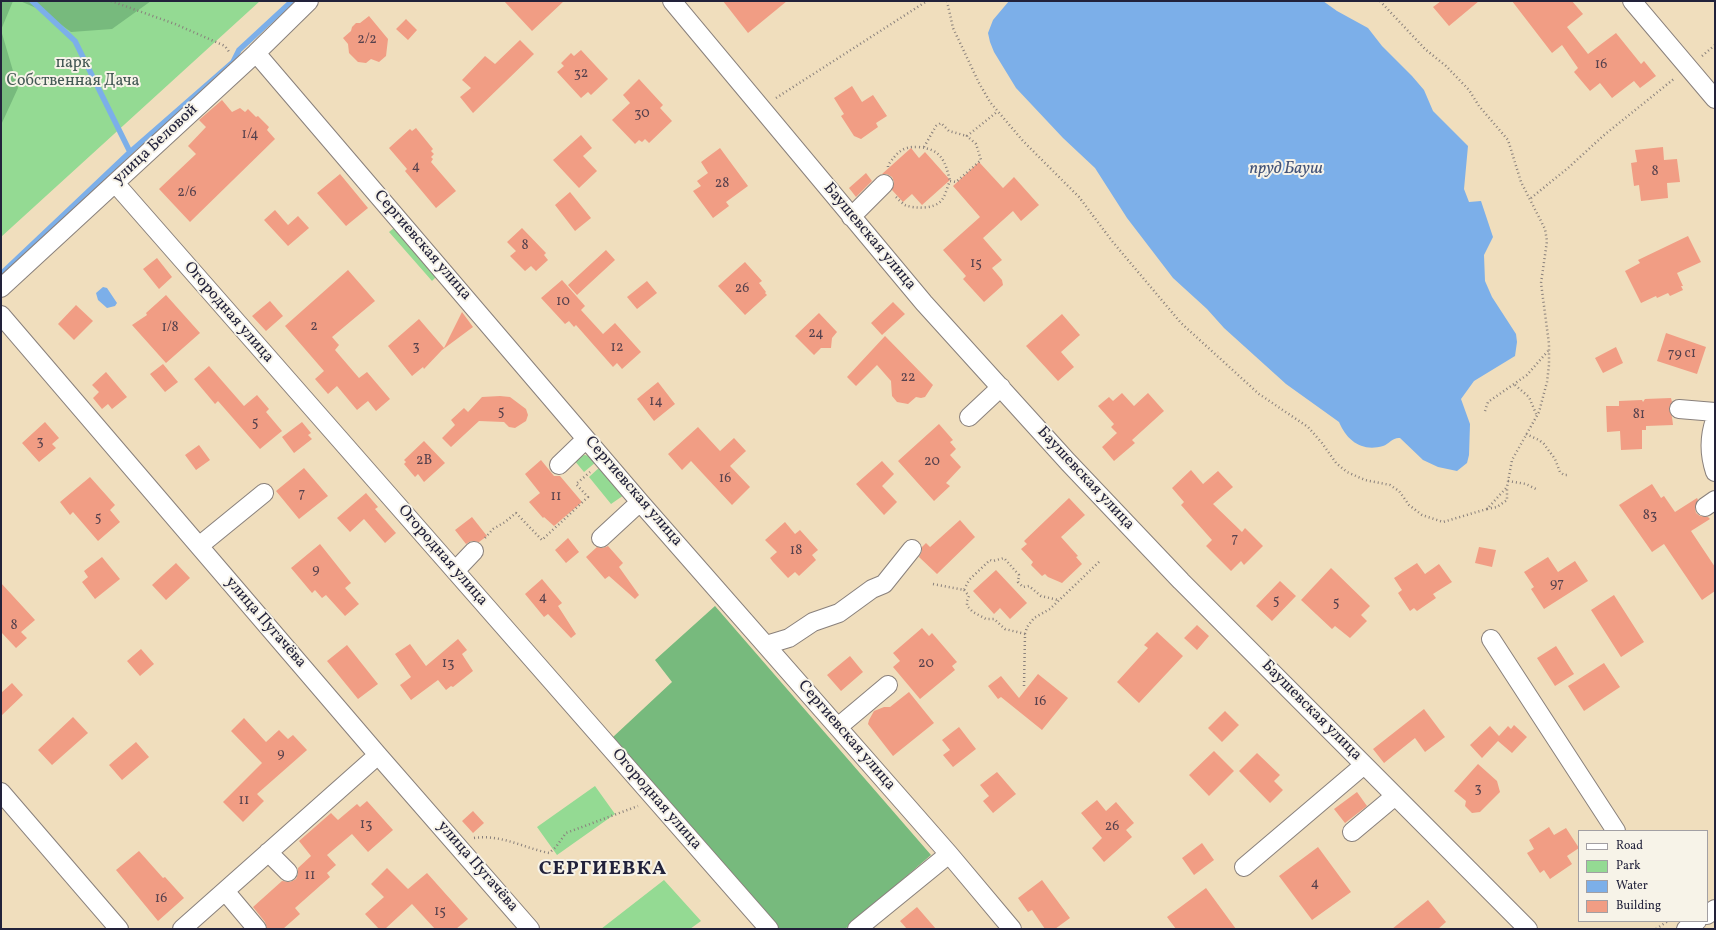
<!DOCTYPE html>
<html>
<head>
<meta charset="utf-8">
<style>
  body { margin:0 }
  #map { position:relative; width:1716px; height:930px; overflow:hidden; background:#f0debd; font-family:Vollkorn,serif }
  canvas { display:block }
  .frame { position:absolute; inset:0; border:2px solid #22223b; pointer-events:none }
  .legend { position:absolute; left:1578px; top:830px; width:130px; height:92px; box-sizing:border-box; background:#f7f3e8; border:1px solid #a29fa3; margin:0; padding:5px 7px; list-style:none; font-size:12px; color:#22223b }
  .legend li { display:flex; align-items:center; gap:8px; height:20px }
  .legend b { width:20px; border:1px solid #a29fa3 }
</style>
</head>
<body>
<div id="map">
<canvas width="1716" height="930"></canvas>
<div class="frame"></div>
<ul class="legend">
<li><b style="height:5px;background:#fff"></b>Road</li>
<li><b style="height:11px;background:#94da93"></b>Park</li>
<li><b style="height:11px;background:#7cafe9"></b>Water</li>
<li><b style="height:11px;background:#f19d84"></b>Building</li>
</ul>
</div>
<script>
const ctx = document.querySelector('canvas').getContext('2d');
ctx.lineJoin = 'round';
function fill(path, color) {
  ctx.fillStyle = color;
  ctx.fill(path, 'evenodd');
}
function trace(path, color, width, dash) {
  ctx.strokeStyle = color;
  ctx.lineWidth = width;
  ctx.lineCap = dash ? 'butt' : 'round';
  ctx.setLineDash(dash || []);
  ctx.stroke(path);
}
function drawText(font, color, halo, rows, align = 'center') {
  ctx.font = font + ' Vollkorn,serif';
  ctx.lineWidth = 4;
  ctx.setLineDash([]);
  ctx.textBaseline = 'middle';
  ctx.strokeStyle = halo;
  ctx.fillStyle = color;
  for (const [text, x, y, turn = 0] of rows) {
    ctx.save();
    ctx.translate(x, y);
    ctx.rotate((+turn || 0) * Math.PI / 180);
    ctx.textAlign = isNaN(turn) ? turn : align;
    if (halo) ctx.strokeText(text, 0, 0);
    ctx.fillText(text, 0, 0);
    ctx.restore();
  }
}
fill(new Path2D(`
  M 1,1 L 260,1 L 1,237 Z
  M 394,228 L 436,277 L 432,281 L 389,232 Z
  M 585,455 L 589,456 L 596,462 L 584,472 L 574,460 L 580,456 Z
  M 601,466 L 624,495 L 611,504 L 589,477 Z
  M 595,786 L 615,814 L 557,855 L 537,827 Z
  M 664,880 L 701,921 L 690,929 L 601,929 Z`), '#94da93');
fill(new Path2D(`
  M 1,1 L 13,1 L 1,30 L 18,88 L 1,125 Z
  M 20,1 L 151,1 L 112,29 L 71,32 L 41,10 Z
  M 715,606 L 931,855 L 845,929 L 777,929 L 707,844 L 613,737 L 672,682 L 655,660 Z`), '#77ba7d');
fill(new Path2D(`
  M 1009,1 L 1323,1 L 1337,11 L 1368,28 L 1382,46 L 1412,76 L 1424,90 L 1433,111 L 1468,146 L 1464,189 L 1469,202 L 1481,201 L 1493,237 L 1484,255 L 1485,281 L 1492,297 L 1516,334 L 1517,342 L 1515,356 L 1474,381 L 1461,399 L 1470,424 L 1469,455 L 1467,463 L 1457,471 L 1438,467 L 1423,460 L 1400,438 C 1393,437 1389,444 1383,446 C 1362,452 1347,441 1339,422 L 1286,384 L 1224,328 L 1207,309 L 1173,278 L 1127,218 L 1095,168 L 1063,138 L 1016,88 L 994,52 L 990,42 L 988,33 L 993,20 Z
  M 103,287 L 107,288 L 117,303 L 115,306 L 107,308 L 98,300 L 96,293 Z`), '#7cafe9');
trace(new Path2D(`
  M 32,1 L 75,41 L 130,152
  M 1,274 L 130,152 L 233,62 L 239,50 L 292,1`), '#7cafe9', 5.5);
fill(new Path2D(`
  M 504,1 L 564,1 L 532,31 Z
  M 723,1 L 787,1 L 748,33 Z
  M 1441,1 L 1479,1 L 1449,26 L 1433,7 Z
  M 1512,1 L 1572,1 L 1583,14 L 1567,27 L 1588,54 L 1616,33 L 1641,64 L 1644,61 L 1656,76 L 1640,88 L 1634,81 L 1612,98 L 1600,83 L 1590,91 L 1574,72 L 1578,68 L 1562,45 L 1552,53 Z
  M 369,16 L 388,39 L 386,56 L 379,62 L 371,59 L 366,63 L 358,62 L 349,53 L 348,44 L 343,38 L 351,31 L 352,27 L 356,23 L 360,23 Z
  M 406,19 L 417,30 L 408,40 L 396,29 Z
  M 520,40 L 534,54 L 473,113 L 460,97 L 471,88 L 462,80 L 485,56 L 495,64 Z
  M 581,50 L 608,79 L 591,95 L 588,92 L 581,98 L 557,72 L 564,66 L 561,63 L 571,53 L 574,56 Z
  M 639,79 L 663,105 L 660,108 L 672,121 L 649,143 L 645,139 L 642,142 L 639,140 L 635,144 L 612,120 L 630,103 L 623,95 Z
  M 852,86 L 862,102 L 873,95 L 887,116 L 876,123 L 878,127 L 861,139 L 854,136 L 841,116 L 844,114 L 834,98 Z
  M 222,100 L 232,112 L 240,108 L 245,112 L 248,109 L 256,117 L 258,116 L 269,127 L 267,130 L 275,139 L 190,222 L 159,189 L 196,154 L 188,146 L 206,127 L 199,120 Z
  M 416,128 L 433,149 L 431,151 L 434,154 L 431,157 L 433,159 L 431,162 L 456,191 L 436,208 L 405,171 L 407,169 L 389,148 L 410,129 L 412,131 Z
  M 581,135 L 592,148 L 583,156 L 597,171 L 579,188 L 553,160 Z
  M 1663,147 L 1664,160 L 1677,159 L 1680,182 L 1667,183 L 1668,198 L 1641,201 L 1639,185 L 1634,186 L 1631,163 L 1637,162 L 1635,150 Z
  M 720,148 L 748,186 L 726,202 L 729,206 L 713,218 L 693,191 L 701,186 L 697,181 L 708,173 L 701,162 Z
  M 911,148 L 919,158 L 925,152 L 950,180 L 922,205 L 912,194 L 903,202 L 892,190 L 894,182 L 892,177 L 887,174 L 882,174 Z
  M 979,162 L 1003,188 L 1014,177 L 1039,205 L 1021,221 L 1013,211 L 983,238 L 1002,260 L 992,268 L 1002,280 L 1003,285 L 984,302 L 963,279 L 966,276 L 943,250 L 980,217 L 953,186 Z
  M 866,173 L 872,181 L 856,197 L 849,188 Z
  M 340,174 L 368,208 L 346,226 L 317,193 Z
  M 570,192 L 591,218 L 575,231 L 555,205 Z
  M 275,210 L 288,225 L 298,216 L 309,228 L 288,246 L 264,220 Z
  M 522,228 L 546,253 L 544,255 L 548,260 L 536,271 L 531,266 L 525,271 L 510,256 L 516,251 L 507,242 Z
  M 1688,236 L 1701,262 L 1677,273 L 1683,286 L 1681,286 L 1683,290 L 1670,296 L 1668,293 L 1657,298 L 1656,296 L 1641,303 L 1625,271 L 1640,263 L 1638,260 Z
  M 606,250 L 615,260 L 577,295 L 568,285 Z
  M 157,258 L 172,277 L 159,289 L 143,269 Z
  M 745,262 L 762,281 L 759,283 L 766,292 L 765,293 L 767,295 L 745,315 L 718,286 Z
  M 348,270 L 375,301 L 332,337 L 339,345 L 335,350 L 359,378 L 367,372 L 390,399 L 376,411 L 368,401 L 357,410 L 337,386 L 328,394 L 315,379 L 324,371 L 285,326 Z
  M 562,280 L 585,306 L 581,310 L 603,334 L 615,323 L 641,352 L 622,369 L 617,363 L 613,367 L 576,325 L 574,327 L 569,321 L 565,324 L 541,298 Z
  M 647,281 L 657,293 L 637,309 L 627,297 Z
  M 166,295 L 200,333 L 166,363 L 132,325 L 147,315 L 146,313 Z
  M 270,301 L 283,316 L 266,331 L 252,316 Z
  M 893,302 L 905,314 L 882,335 L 871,323 Z
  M 76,305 L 93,321 L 74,340 L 58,324 Z
  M 462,312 L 473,327 L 442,350 L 424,369 L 423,367 L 412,376 L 388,346 L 419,319 L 444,348 Z
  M 819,313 L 837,332 L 832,338 L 831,348 L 821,348 L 814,355 L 795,336 Z
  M 1062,314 L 1080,335 L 1061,352 L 1074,367 L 1058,381 L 1026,346 Z
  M 1666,333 L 1706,347 L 1697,374 L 1657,361 Z
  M 885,336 L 933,385 L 925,397 L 921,398 L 916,397 L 908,404 L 897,402 L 892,396 L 891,381 L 877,365 L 856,386 L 847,377 Z
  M 1616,347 L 1623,363 L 1603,373 L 1595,358 Z
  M 163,364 L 178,382 L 165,392 L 150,374 Z
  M 209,366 L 244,406 L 257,395 L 269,409 L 266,412 L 282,431 L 260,449 L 218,401 L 215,404 L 194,379 Z
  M 106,372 L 127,397 L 112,409 L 108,404 L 102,409 L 93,398 L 99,392 L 92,385 Z
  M 658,382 L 675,404 L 654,421 L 637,399 Z
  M 1122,393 L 1134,406 L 1148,393 L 1164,411 L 1132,440 L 1135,443 L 1114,461 L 1102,447 L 1117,433 L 1111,427 L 1114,424 L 1098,406 L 1109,397 L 1113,401 Z
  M 500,396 L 510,397 L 526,409 L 528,415 L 526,421 L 515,428 L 509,427 L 504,422 L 479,421 L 451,447 L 442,438 L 455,425 L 451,420 L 464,408 L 468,412 L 482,397 Z
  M 1671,398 L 1672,402 L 1669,409 L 1672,417 L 1673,425 L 1646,426 L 1646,430 L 1642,430 L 1642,449 L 1621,450 L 1620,431 L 1607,432 L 1606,406 L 1619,406 L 1619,401 L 1642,400 L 1643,402 L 1645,399 Z
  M 45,422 L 59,438 L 52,444 L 56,448 L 39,462 L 22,443 Z
  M 302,422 L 311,433 L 308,435 L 312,439 L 294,453 L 282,437 Z
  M 939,424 L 953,440 L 950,442 L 956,449 L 950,455 L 961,467 L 946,483 L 950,486 L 934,501 L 898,461 Z
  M 698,427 L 720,451 L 734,438 L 746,451 L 730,466 L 750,487 L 732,505 L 691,461 L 682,470 L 668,454 Z
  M 424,441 L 445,463 L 424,482 L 418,474 L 415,477 L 404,464 L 406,462 L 404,460 Z
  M 199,445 L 210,460 L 196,470 L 185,455 Z
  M 541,460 L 554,476 L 560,476 L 582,502 L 554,526 L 544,517 L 543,518 L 529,502 L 540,493 L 525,474 Z
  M 882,461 L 894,474 L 882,486 L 897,502 L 884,515 L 856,484 Z
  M 304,468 L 328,496 L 299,519 L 276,491 Z
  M 1191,470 L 1203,484 L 1218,471 L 1233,487 L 1213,504 L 1242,532 L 1245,528 L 1263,546 L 1244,565 L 1241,561 L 1231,571 L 1206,546 L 1212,540 L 1181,505 L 1184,502 L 1172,488 Z
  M 90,477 L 115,505 L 110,510 L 120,522 L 98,541 L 73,512 L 70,515 L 60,502 Z
  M 1652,484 L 1661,498 L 1664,496 L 1675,512 L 1697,498 L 1698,500 L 1695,508 L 1696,513 L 1700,516 L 1708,517 L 1710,519 L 1691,531 L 1715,567 L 1715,591 L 1702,600 L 1664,544 L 1652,552 L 1619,505 Z
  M 366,493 L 378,507 L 375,509 L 396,533 L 385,543 L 364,519 L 350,532 L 337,518 Z
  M 1069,498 L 1085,515 L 1061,537 L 1078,556 L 1076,557 L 1082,564 L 1062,583 L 1048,577 L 1045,574 L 1042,576 L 1031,565 L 1033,562 L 1021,549 L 1027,544 L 1024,541 Z
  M 472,517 L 487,536 L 479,542 L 471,541 L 466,544 L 455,530 Z
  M 960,520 L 975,537 L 937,574 L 919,557 L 922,551 L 922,547 L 926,543 L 930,547 Z
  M 785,522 L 795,534 L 800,530 L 818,550 L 812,555 L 816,560 L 799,576 L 795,572 L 788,578 L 773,562 L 770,558 L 777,552 L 765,540 Z
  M 568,538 L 579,552 L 566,563 L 555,550 Z
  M 320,544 L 351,583 L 345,588 L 359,604 L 345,616 L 326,595 L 322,598 L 315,590 L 312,593 L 291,568 Z
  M 608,546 L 623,563 L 619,567 L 639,595 L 635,599 L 609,576 L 605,579 L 586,557 L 597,547 L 603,548 Z
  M 1479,547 L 1496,550 L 1492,567 L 1475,563 Z
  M 102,557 L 120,579 L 95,599 L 82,582 L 88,577 L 84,571 Z
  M 1548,557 L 1558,572 L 1575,561 L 1588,581 L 1544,609 L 1531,589 L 1534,587 L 1524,572 Z
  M 176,563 L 190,578 L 166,600 L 152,585 Z
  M 1417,563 L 1425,574 L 1439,564 L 1452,582 L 1433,594 L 1436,598 L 1417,611 L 1414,608 L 1410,611 L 1398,593 L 1402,590 L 1394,578 Z
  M 1331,568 L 1370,606 L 1361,615 L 1367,621 L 1350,638 L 1335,626 L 1332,629 L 1301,600 Z
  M 996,570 L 1027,603 L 1010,619 L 1000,608 L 994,614 L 973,591 Z
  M 542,579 L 562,603 L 558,606 L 576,634 L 571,638 L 548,614 L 544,617 L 525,594 Z
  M 1280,581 L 1296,596 L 1272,621 L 1256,606 Z
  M 1,583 L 35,620 L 21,632 L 27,638 L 16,648 L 1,632 Z
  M 1614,595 L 1644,642 L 1621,657 L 1591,610 Z
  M 1197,625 L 1209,636 L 1197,650 L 1184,638 Z
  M 922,628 L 929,636 L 932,633 L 957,662 L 952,666 L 955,670 L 920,699 L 893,667 L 900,661 L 893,653 Z
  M 1157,632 L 1183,656 L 1139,703 L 1117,682 L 1148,648 L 1144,645 Z
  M 458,639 L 467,650 L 462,654 L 473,671 L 453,687 L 451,686 L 446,690 L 438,680 L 411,700 L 400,685 L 411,677 L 395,654 L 410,644 L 426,666 Z
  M 347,645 L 378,684 L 358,699 L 327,661 Z
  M 1556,646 L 1574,674 L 1555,686 L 1537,658 Z
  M 141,649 L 154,664 L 140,676 L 127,661 Z
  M 850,656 L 863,672 L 841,691 L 827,675 Z
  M 1604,663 L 1620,687 L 1584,711 L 1568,686 Z
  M 1038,674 L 1068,698 L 1042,730 L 1001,697 L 998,699 L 988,686 L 1001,676 L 1019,698 Z
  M 12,683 L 23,695 L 1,716 L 1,693 Z
  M 909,692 L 934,723 L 893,756 L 868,724 L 869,720 L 874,711 L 884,707 L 890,707 Z
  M 1424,709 L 1445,737 L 1425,752 L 1415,738 L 1384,763 L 1373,749 Z
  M 1225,711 L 1239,725 L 1222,742 L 1208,728 Z
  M 73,717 L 88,733 L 52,765 L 38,750 Z
  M 244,718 L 266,742 L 279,730 L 288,739 L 293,735 L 307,750 L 257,794 L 264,801 L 243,822 L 223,802 L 262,763 L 231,731 Z
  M 1514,725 L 1527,737 L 1512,753 L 1498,741 L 1482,758 L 1470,745 L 1490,726 L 1499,736 L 1508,726 L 1511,729 Z
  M 959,727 L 976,749 L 953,767 L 943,755 L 950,750 L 942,740 Z
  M 136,742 L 149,757 L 122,780 L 109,765 Z
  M 1214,751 L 1234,771 L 1209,796 L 1189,775 Z
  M 1257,753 L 1280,775 L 1274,781 L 1283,790 L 1270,803 L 1239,771 Z
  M 1478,764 L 1497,781 L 1500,792 L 1480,812 L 1472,813 L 1465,806 L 1466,801 L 1454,791 Z
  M 997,772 L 1016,794 L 993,813 L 983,801 L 989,796 L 980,785 Z
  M 1357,792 L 1367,806 L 1345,823 L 1334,809 Z
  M 1097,800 L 1106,811 L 1116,802 L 1134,823 L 1126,830 L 1132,837 L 1104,862 L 1092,848 L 1102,838 L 1081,813 Z
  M 367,801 L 393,830 L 368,852 L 352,834 L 327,855 L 336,865 L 327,873 L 330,877 L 295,908 L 300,914 L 283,929 L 267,929 L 265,922 L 253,907 L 282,881 L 290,882 L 296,879 L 298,874 L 298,868 L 311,856 L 299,841 L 331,813 L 338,820 L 357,804 L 360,807 Z
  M 473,811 L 484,823 L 473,833 L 462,821 Z
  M 1549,827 L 1554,835 L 1566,828 L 1579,848 L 1567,856 L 1572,864 L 1550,879 L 1544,870 L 1540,873 L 1527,853 L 1534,849 L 1529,840 Z
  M 1202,843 L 1214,860 L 1194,875 L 1182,858 Z
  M 1318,847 L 1351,892 L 1312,920 L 1279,876 Z
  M 139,851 L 163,878 L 165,877 L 184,898 L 158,921 L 116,870 Z
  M 387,868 L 408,889 L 427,873 L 468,919 L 456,929 L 435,929 L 412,904 L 385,929 L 379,929 L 365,914 L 384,897 L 371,884 Z
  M 1042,880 L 1070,918 L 1055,929 L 1045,929 L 1032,910 L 1028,912 L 1018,898 Z
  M 1206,888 L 1236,929 L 1176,929 L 1167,917 Z
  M 1428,900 L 1446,922 L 1438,929 L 1392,929 Z
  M 917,907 L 936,929 L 907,929 L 900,921 Z`), '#f19d84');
const minor = new Path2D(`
  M 672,1 L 924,303 L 1068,462 L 1181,581 L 1528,929
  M 1632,1 L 1715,99
  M 256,53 L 640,502 L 949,854 L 1012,929
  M 115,183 L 769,929
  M 851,217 L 884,184
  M 1,288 L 256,53 L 309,1
  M 1,315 L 378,755 L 530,929
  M 1679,409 L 1715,412
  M 969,417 L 1001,387
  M 1715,420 C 1709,437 1709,454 1715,472
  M 559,465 L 586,439
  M 1705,507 L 1715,500
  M 601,538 L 640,502
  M 199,546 L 264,493
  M 455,571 L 474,551
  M 1491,639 L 1616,831
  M 766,645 L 789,638 L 813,622 L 839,613 L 872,589 L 884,584 L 912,549
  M 838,727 L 888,685
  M 1,792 L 119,929
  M 1352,832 L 1395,796
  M 268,852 L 288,872
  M 1244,867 L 1364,765
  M 225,891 L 257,929
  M 1707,915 L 1715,909
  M 182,929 L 378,755
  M 857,929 L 949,854
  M 1686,929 L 1697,921`);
trace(minor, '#89807c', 20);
trace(new Path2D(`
  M 111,1 L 175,24 L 225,46 L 230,53
  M 947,1 L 953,28 L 979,83 L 990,102 L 1023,141 L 1079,197 L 1112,241 L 1181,323 L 1259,394 L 1308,427 L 1322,443 L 1336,463 L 1347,472 L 1365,480 L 1390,485 L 1399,491 L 1409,505 L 1422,515 L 1443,522 L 1487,509 L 1507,487 L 1512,460 L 1539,412 L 1547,382 L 1549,365 L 1549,344 L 1541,283 L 1547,241 L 1545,229 L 1521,182 L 1508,140 L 1479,106 L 1469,90 L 1446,66 L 1425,49 L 1380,1
  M 1702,56 L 1715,45
  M 776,98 L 927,1
  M 924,147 L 936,126 L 941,123 L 949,131 L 967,136
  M 888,167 L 888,165 C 897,153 902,146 918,147 C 941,149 945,160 950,181
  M 896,197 C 899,200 902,203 905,205 C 915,209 934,209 941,201 C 946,195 947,187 950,181 L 956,182 L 981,160 L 976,144 L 967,136 L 998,111
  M 1531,198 L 1568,168 L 1603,136 L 1675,78
  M 1515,385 L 1529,397 L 1537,416
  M 1485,411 L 1488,402 L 1527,375 L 1548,351
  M 1526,434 L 1539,440 L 1544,444 L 1555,459 L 1560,472 L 1564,475 L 1568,475
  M 1508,481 L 1526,484 L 1536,489
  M 1487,509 L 1497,507 L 1507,500 L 1507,487
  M 485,538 L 493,529 L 505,522 L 516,513 L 542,540 L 588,497 L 576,484 L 590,472
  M 933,584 L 964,590 L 969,580 L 990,560 L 993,561 L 1004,558 L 1019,575 L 1018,582 L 1023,587 L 1029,586 L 1041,596 L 1058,600
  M 964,590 L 969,596 L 967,601 L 967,606 L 973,612 L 986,619 L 994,619 L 1005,629 L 1025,634 L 1024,687
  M 1025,634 L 1027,627 L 1034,618 L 1050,609 L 1100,561
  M 474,838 C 501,834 524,848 549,853 L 556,847 L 566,833 L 638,806
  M 1656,929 L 1668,921`), '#89807c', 2.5, [1, 3]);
trace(minor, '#fff', 18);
drawText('14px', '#56414d', null, [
  ["2/2",367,40],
  ["16",1601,65],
  ["32",581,74],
  ["30",642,114],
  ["1/4",250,135],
  ["4",416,167],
  ["8",1655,172],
  ["28",722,184],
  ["2/6",187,193],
  ["8",525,246],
  ["15",976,264],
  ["26",742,289],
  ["10",563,302],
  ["2",314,327],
  ["1/8",170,328],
  ["24",816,334],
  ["3",416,347],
  ["12",617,348],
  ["79 с1",1682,354],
  ["22",908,378],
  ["14",656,402],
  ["5",501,412],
  ["81",1639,415],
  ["5",255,423],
  ["3",40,442],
  ["2В",424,461],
  ["20",932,462],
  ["16",725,479],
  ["7",302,494],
  ["11",556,497],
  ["83",1650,516],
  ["5",98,518],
  ["7",1235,539],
  ["18",796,551],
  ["9",316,570],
  ["97",1557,584],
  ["4",543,598],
  ["5",1276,601],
  ["5",1336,603],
  ["8",14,626],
  ["13",448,664],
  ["20",926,664],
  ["16",1040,702],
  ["9",281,754],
  ["3",1478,789],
  ["11",244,801],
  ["13",366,825],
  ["26",1112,827],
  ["11",310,876],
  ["4",1315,884],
  ["16",161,899],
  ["15",440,912]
]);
drawText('16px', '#445955', '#f7f3e8', [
  ["парк",73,64],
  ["Собственная Дача",73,82]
]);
drawText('16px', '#22223b', '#f7f3e8', [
  ["улица Беловой",156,145,-43],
  ["Баушевская улица",869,237,50],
  ["Сергиевская улица",422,246,49],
  ["Огородная улица",228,313,49],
  ["Баушевская улица",1085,479,47],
  ["Сергиевская улица",633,492,49],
  ["Огородная улица",442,556,49],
  ["улица Пугачёва",265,623,49],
  ["Баушевская улица",1311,711,45],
  ["Сергиевская улица",846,736,49],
  ["Огородная улица",656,800,49],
  ["улица Пугачёва",477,867,49]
]);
drawText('italic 17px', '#425378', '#f7f3e8', [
  ["пруд Бауш",1286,170]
]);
ctx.letterSpacing = '1px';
drawText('bold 20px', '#22223b', '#f7f3e8', [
  ["СЕРГИЕВКА",603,870]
]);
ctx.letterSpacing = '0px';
</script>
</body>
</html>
